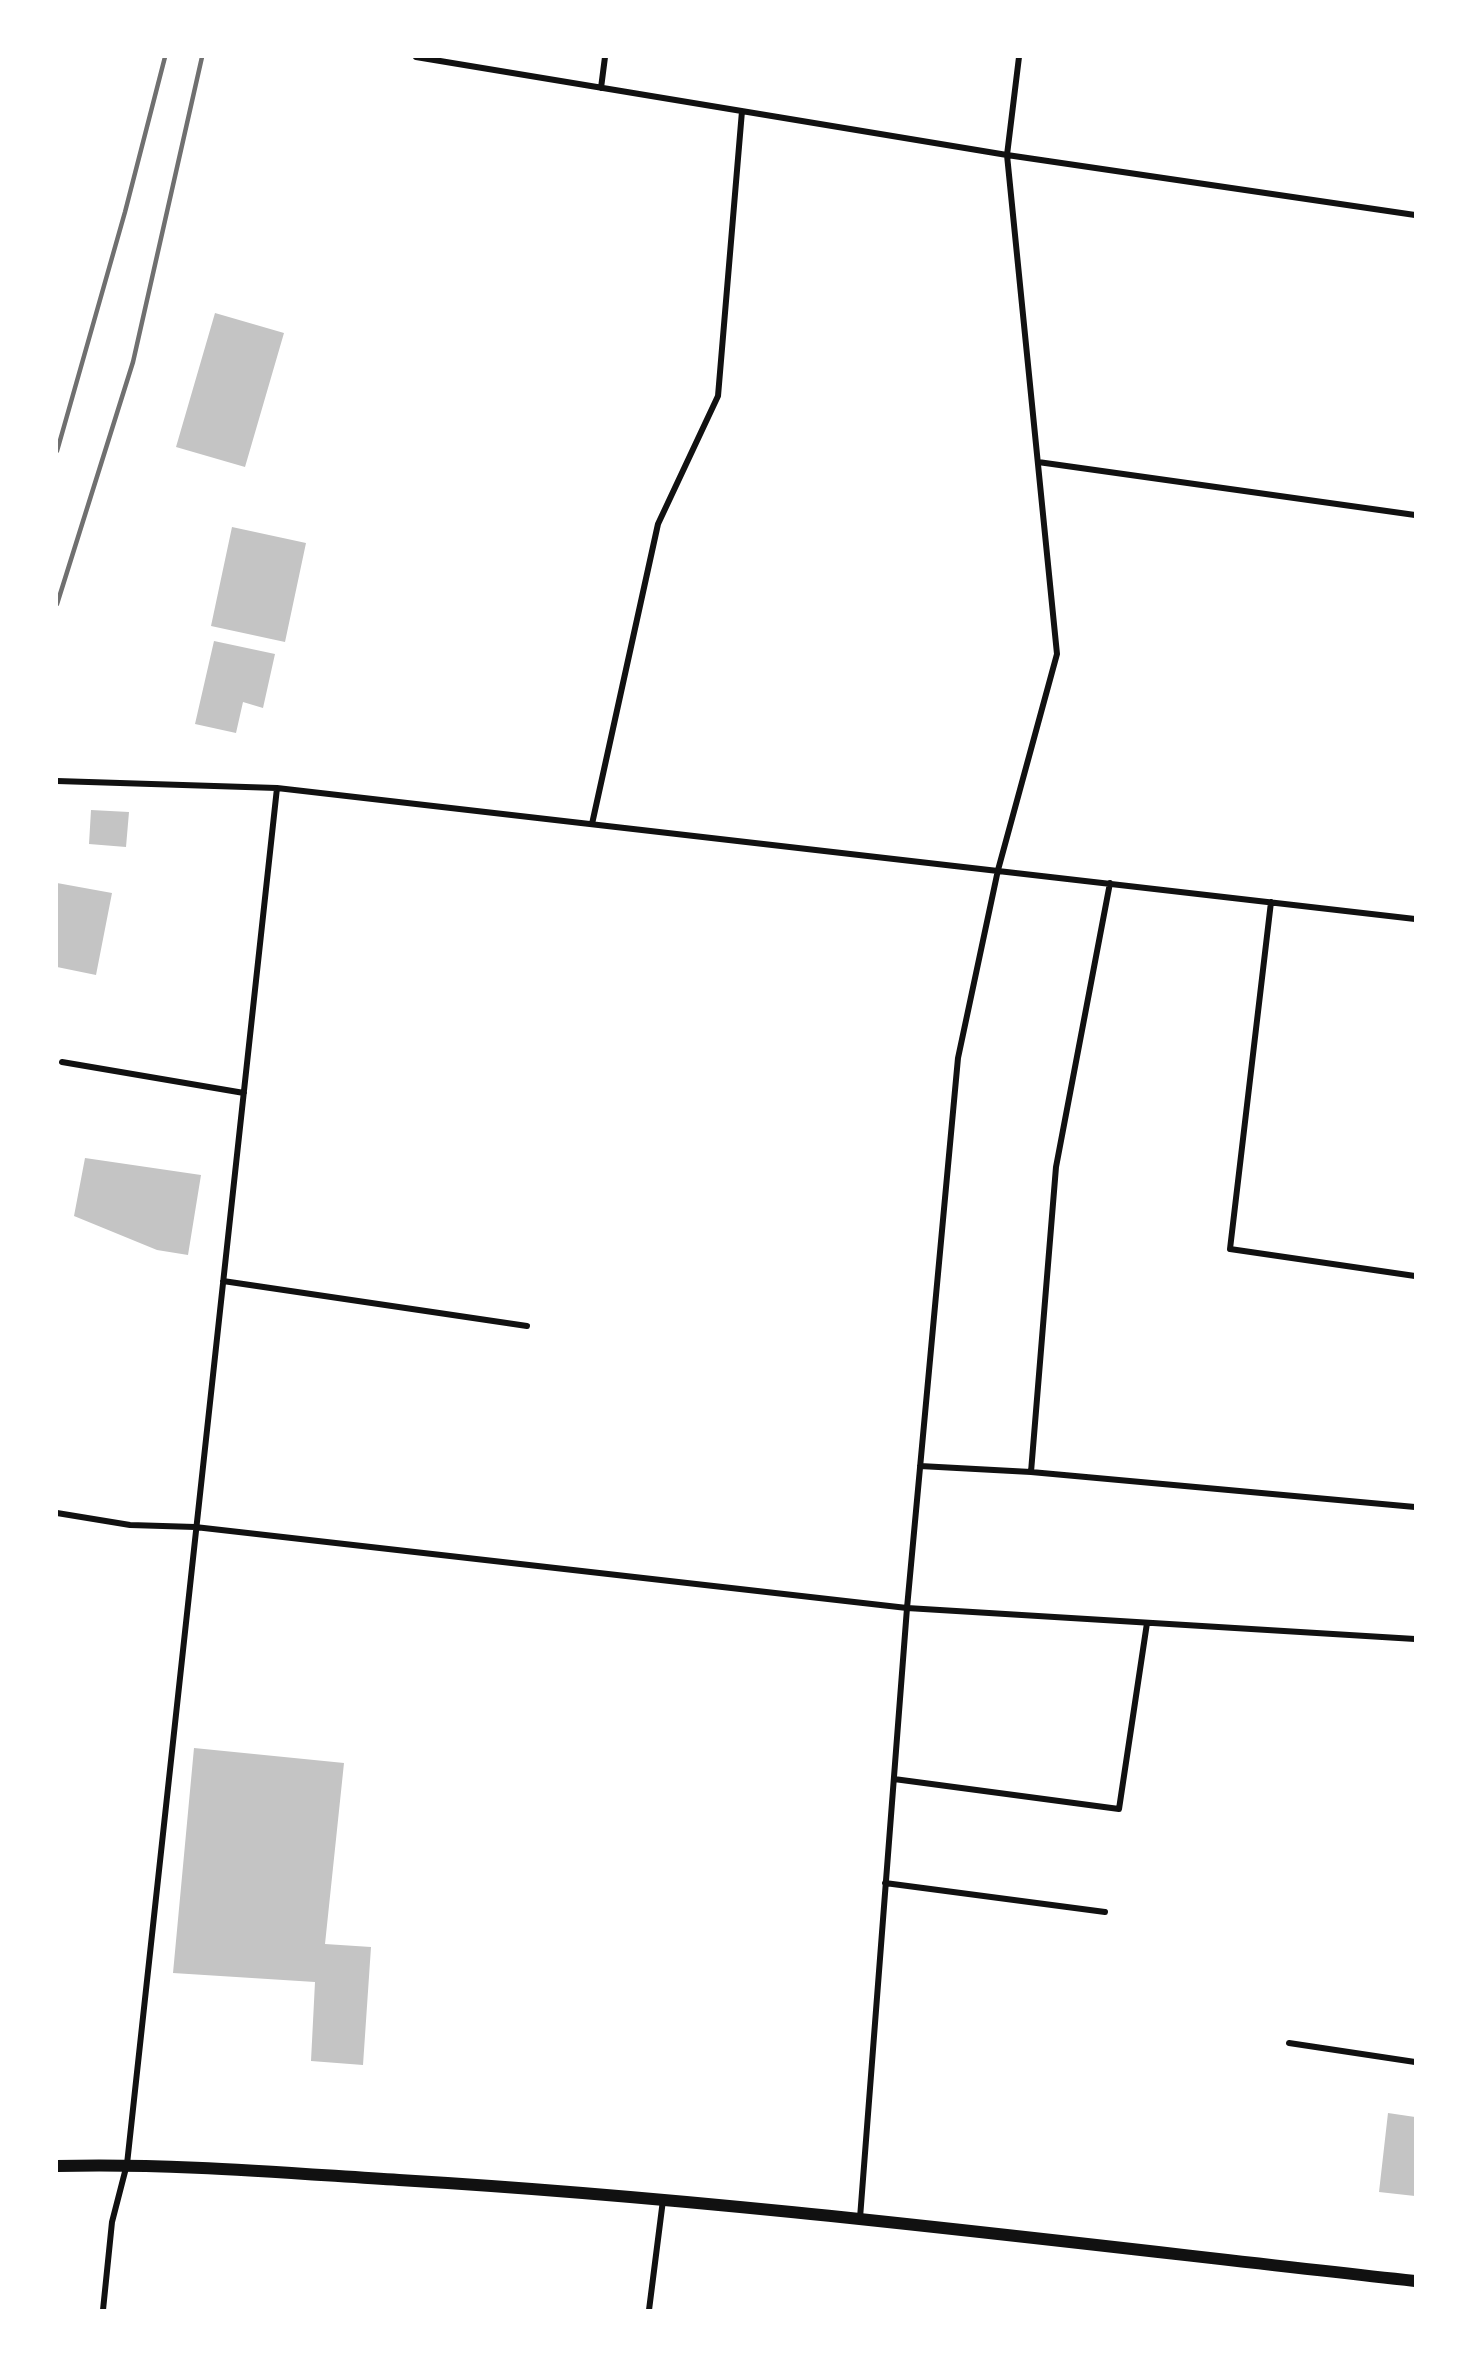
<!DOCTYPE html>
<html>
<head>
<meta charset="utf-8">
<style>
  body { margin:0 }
  #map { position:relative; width:1472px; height:2367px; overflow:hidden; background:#fff; font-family:"Golos Text",sans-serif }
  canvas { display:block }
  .frame { position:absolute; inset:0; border:58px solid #fff; pointer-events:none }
</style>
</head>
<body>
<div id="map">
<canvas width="1472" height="2367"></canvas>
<div class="frame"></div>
</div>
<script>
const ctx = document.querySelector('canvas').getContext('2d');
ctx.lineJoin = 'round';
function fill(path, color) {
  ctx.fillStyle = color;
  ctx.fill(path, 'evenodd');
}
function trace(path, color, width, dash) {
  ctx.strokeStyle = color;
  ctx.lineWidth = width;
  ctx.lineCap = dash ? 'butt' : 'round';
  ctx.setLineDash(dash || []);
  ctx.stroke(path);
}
fill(new Path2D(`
  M 215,313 L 284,333 L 245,467 L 176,447 Z
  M 232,527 L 306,543 L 285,642 L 211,626 Z
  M 214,641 L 275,654 L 263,708 L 243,702 L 236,733 L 195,724 Z
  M 91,810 L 129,812 L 126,847 L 89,844 Z
  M 57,883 L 112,893 L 96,975 L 57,967 Z
  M 85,1158 L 201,1175 L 188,1255 L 157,1250 L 74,1216 Z
  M 194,1748 L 344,1763 L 325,1944 L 371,1947 L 363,2065 L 311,2061 L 315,1982 L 173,1973 Z
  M 1388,2113 L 1415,2117 L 1415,2196 L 1379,2192 Z`), '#c4c4c4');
trace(new Path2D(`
  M 416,57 L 1007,155 L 1415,215
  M 601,88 L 605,57
  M 1038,462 L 1415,515
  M 57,781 L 277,788 L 1415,919
  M 592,824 L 658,524 L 718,396 L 742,111
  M 1271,902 L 1230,1249 L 1415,1276
  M 62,1062 L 244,1093
  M 223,1281 L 527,1326
  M 920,1466 L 1031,1472 L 1056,1167 L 1110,883
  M 1031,1472 L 1415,1507
  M 57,1513 L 130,1525 L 195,1527 L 907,1608 L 1415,1639
  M 894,1779 L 1119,1809 L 1147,1623
  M 885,1883 L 1105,1912
  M 1289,2043 L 1415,2062
  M 860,2218 L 907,1608 L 958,1058 L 998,870 L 1057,654 L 1007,155 L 1019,57
  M 103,2310 L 112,2222 L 127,2164 L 277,788
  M 649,2310 L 663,2200`), '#111', 6);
trace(new Path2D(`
  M 57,2166 C 171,2163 285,2173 399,2180 C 739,2200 1077,2244 1415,2281`), '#111', 12);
trace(new Path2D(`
  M 57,451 L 125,212 L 165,57
  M 57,604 L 133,362 L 202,57`), '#707070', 4.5);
</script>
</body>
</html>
